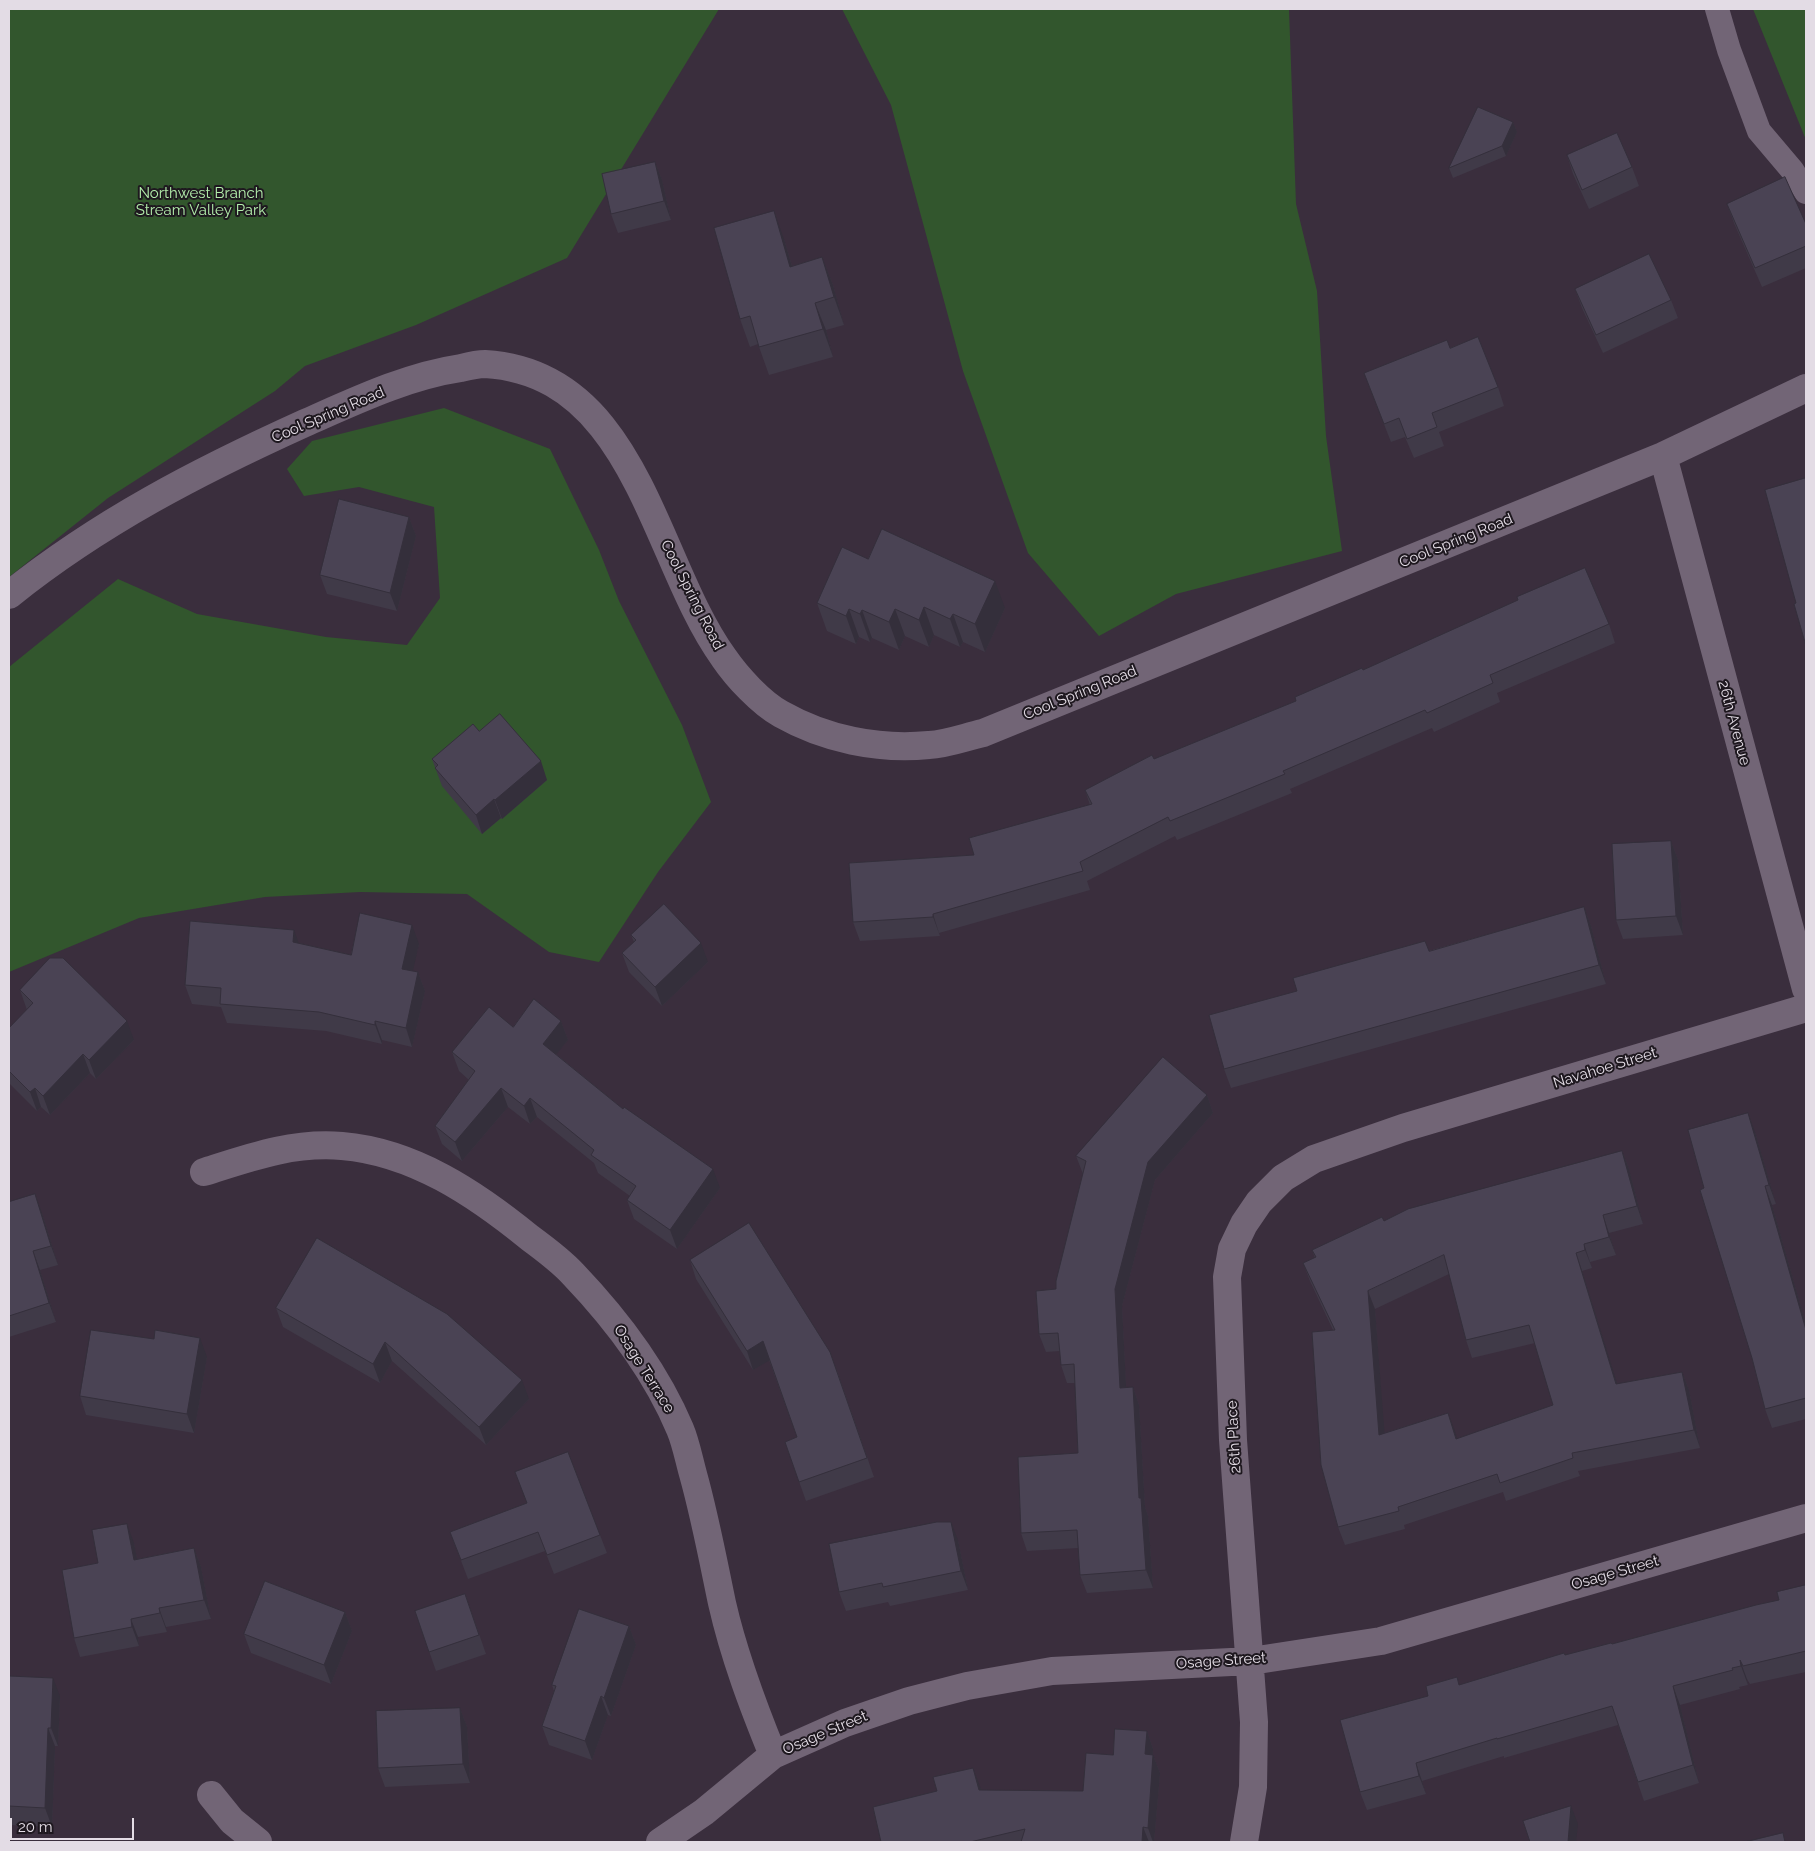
<!DOCTYPE html>
<html>
<head>
<meta charset="utf-8">
<style>
  body { margin:0 }
  #map { position:relative; width:1815px; height:1851px; overflow:hidden; background:#3a2e3d; font-family:Raleway,sans-serif }
  canvas { display:block }
  .frame { position:absolute; inset:0; border:10px solid #e3dce5; pointer-events:none }
  .scale { position:absolute; left:10px; top:1818px; width:124px; height:22px; box-sizing:border-box; border:2px solid #e3dce5; border-top:0; padding-left:6px; font-size:15px; line-height:18px; white-space:nowrap; color:#e3dce5; -webkit-text-stroke:4px #1e181f; paint-order:stroke }
</style>
</head>
<body>
<div id="map">
<canvas width="1815" height="1851"></canvas>
<div class="frame"></div>
<div class="scale">20 m</div>
</div>
<script>
const ctx = document.querySelector('canvas').getContext('2d');
ctx.lineJoin = 'round';
function fill(path, color) {
  ctx.fillStyle = color;
  ctx.fill(path, 'evenodd');
}
function trace(path, color, width, dash) {
  ctx.strokeStyle = color;
  ctx.lineWidth = width;
  ctx.lineCap = dash ? 'butt' : 'round';
  ctx.setLineDash(dash || []);
  ctx.stroke(path);
}
function drawText(font, color, halo, rows, align = 'center') {
  ctx.font = font + ' Raleway,sans-serif';
  ctx.lineWidth = 4;
  ctx.setLineDash([]);
  ctx.textBaseline = 'middle';
  ctx.strokeStyle = halo;
  ctx.fillStyle = color;
  for (const [text, x, y, turn = 0] of rows) {
    ctx.save();
    ctx.translate(x, y);
    ctx.rotate((+turn || 0) * Math.PI / 180);
    ctx.textAlign = isNaN(turn) ? turn : align;
    if (halo) ctx.strokeText(text, 0, 0);
    ctx.fillText(text, 0, 0);
    ctx.restore();
  }
}
fill(new Path2D(`
  M 9,9 L 719,9 L 567,258 L 416,325 L 305,366 L 275,391 L 108,498 L 9,577 Z
  M 842,9 L 1289,9 L 1296,204 L 1317,291 L 1326,436 L 1342,551 L 1176,594 L 1099,636 L 1028,553 L 963,371 L 891,105 Z
  M 1753,9 L 1806,9 L 1806,140 Z
  M 444,408 L 550,449 L 599,550 L 619,601 L 682,725 L 711,802 L 658,872 L 599,962 L 549,952 L 467,894 L 360,892 L 265,897 L 139,918 L 9,972 L 9,667 L 118,579 L 197,614 L 326,637 L 407,645 L 440,598 L 434,507 L 359,487 L 304,496 L 287,469 L 312,441 Z`), '#32562d');
trace(new Path2D(`
  M 1717,9 L 1729,50 L 1759,131 L 1792,170 L 1806,192`), '#726576', 24);
trace(new Path2D(`
  M 1663,456 L 1806,989
  M 9,595 C 100,522 199,471 305,423 C 355,401 407,376 461,368 C 469,366 477,364 485,364 C 637,373 653,560 724,658 C 737,677 761,703 781,714 C 825,739 878,750 929,745 C 947,744 965,737 983,733 L 1663,456 L 1806,388
  M 204,1172 C 251,1157 292,1142 342,1146 C 414,1152 476,1194 530,1238 C 545,1249 561,1261 573,1274 C 616,1319 656,1372 680,1429 C 686,1443 689,1460 693,1474 C 705,1517 713,1560 722,1603 C 734,1656 753,1706 773,1755
  M 211,1795 L 232,1821 L 258,1842
  M 660,1842 L 704,1812 L 773,1755 L 845,1723 L 909,1701 L 967,1686 L 1052,1671 L 1251,1661 L 1381,1641 L 1806,1518
  M 1244,1842 L 1253,1787 L 1254,1722 L 1233,1440 L 1227,1277 L 1232,1249 L 1244,1224 L 1259,1202 L 1283,1178 L 1314,1159 L 1403,1128 L 1806,1008`), '#726576', 28);
fill(new Path2D(`
  M 1513,122 L 1517,132 L 1506,156 L 1453,178 L 1449,168 Z
  M 1567,155 L 1632,167 L 1639,186 L 1589,209 L 1573,174 Z
  M 655,162 L 662,180 L 671,220 L 618,233 L 611,214 Z
  M 1727,204 L 1806,224 L 1806,268 L 1762,287 L 1734,223 Z
  M 784,239 L 792,266 L 822,257 L 833,285 L 844,325 L 826,330 L 833,357 L 769,375 L 758,344 L 750,347 L 740,319 Z
  M 1575,289 L 1671,300 L 1678,318 L 1603,353 L 1582,308 Z
  M 1450,348 L 1498,387 L 1504,406 L 1439,432 L 1444,446 L 1414,458 L 1405,437 L 1391,442 L 1364,373 Z
  M 409,517 L 416,536 L 397,611 L 327,594 L 320,575 Z
  M 868,559 L 1005,608 L 985,652 L 963,642 L 960,647 L 934,635 L 929,647 L 905,636 L 899,650 L 872,638 L 870,642 L 859,637 L 856,644 L 827,631 L 817,603 Z
  M 1609,624 L 1615,643 L 1497,693 L 1500,702 L 1434,732 L 1432,728 L 1290,789 L 1292,793 L 1177,840 L 1175,836 L 1087,881 L 1090,890 L 939,933 L 940,936 L 860,941 L 853,922 L 974,855 L 1090,805 L 1085,790 L 1154,759 L 1296,701 L 1363,670 Z
  M 479,731 L 547,780 L 502,819 L 501,818 L 482,834 L 442,786 L 432,759 Z
  M 1671,841 L 1678,860 L 1683,935 L 1623,939 L 1616,920 Z
  M 1584,907 L 1591,926 L 1606,984 L 1231,1088 L 1224,1069 L 1297,991 L 1429,951 Z
  M 631,935 L 708,962 L 662,1006 L 629,972 L 622,953 L 634,942 Z
  M 299,943 L 351,955 L 419,944 L 412,971 L 418,972 L 425,991 L 412,1047 L 382,1040 L 382,1044 L 326,1031 L 227,1023 L 221,1007 L 192,1004 L 185,985 Z
  M 20,990 L 134,1040 L 96,1079 L 90,1073 L 50,1115 L 41,1107 L 37,1111 L 9,1083 L 9,1028 L 27,1010 Z
  M 561,1021 L 568,1040 L 556,1054 L 720,1188 L 677,1249 L 634,1219 L 627,1200 L 630,1196 L 598,1173 L 594,1163 L 537,1117 L 530,1124 L 508,1107 L 462,1161 L 442,1144 L 435,1126 L 469,1080 L 459,1071 L 452,1052 L 513,1027 Z
  M 1207,1095 L 1213,1113 L 1155,1180 L 1122,1306 L 1126,1388 L 1133,1387 L 1139,1405 L 1145,1507 L 1148,1516 L 1153,1588 L 1087,1593 L 1080,1575 L 1078,1548 L 1027,1551 L 1021,1533 L 1078,1453 L 1075,1383 L 1067,1383 L 1061,1365 L 1060,1351 L 1046,1352 L 1039,1334 L 1056,1289 L 1083,1174 L 1076,1156 Z
  M 1755,1132 L 1776,1204 L 1772,1205 L 1806,1325 L 1806,1419 L 1772,1428 L 1765,1409 L 1752,1358 L 1704,1188 Z
  M 1622,1151 L 1629,1169 L 1643,1224 L 1609,1233 L 1616,1255 L 1590,1262 L 1592,1268 L 1582,1271 L 1617,1384 L 1682,1372 L 1689,1390 L 1700,1448 L 1578,1471 L 1580,1476 L 1506,1501 L 1503,1492 L 1404,1525 L 1405,1529 L 1345,1545 L 1338,1527 L 1333,1330 L 1310,1281 L 1303,1263 L 1315,1258 L 1312,1250 L 1384,1221 ZM 1449,1274 L 1466,1340 L 1472,1358 L 1535,1343 L 1553,1405 L 1457,1439 L 1448,1413 L 1384,1433 L 1375,1309 Z
  M 9,1202 L 42,1213 L 58,1265 L 40,1270 L 56,1322 L 9,1337 Z
  M 317,1238 L 529,1399 L 486,1445 L 392,1361 L 380,1383 L 283,1327 L 276,1308 Z
  M 690,1260 L 837,1371 L 874,1477 L 806,1501 L 785,1442 L 797,1437 L 769,1360 L 753,1370 L 696,1279 Z
  M 207,1357 L 194,1433 L 86,1415 L 80,1396 Z
  M 527,1503 L 600,1535 L 607,1553 L 554,1574 L 545,1551 L 468,1579 L 450,1532 Z
  M 958,1540 L 968,1590 L 890,1606 L 888,1602 L 846,1611 L 839,1592 Z
  M 134,1543 L 137,1559 L 194,1548 L 201,1567 L 211,1619 L 166,1627 L 167,1632 L 138,1637 L 139,1646 L 80,1657 L 74,1638 L 98,1563 Z
  M 1806,1585 L 1806,1672 L 1750,1684 L 1747,1679 L 1748,1685 L 1739,1687 L 1740,1689 L 1680,1705 L 1699,1783 L 1644,1801 L 1618,1725 L 1504,1758 L 1504,1756 L 1422,1781 L 1426,1794 L 1367,1810 L 1360,1792 L 1428,1696 L 1460,1685 L 1565,1655 L 1612,1644 L 1779,1600 Z
  M 465,1594 L 486,1654 L 436,1671 L 415,1611 Z
  M 345,1612 L 352,1631 L 331,1684 L 251,1653 L 244,1634 Z
  M 629,1626 L 636,1645 L 611,1716 L 608,1715 L 592,1760 L 549,1745 L 542,1726 L 554,1691 L 552,1685 Z
  M 9,1676 L 60,1696 L 58,1746 L 55,1746 L 52,1827 L 9,1825 Z
  M 460,1708 L 467,1727 L 470,1783 L 385,1787 L 378,1768 Z
  M 1147,1731 L 1153,1749 L 1153,1755 L 1160,1773 L 1154,1842 L 881,1842 L 937,1791 L 973,1768 L 981,1790 L 1083,1791 L 1113,1755 Z`), '#403a48');
fill(new Path2D(`
  M 1513,122 L 1517,132 L 1506,156 L 1502,146 Z
  M 655,162 L 662,180 L 671,220 L 664,201 Z
  M 774,211 L 784,239 L 800,294 L 790,267 Z
  M 822,257 L 833,285 L 844,325 L 834,297 Z
  M 815,303 L 826,330 L 833,357 L 823,329 Z
  M 409,517 L 416,536 L 397,611 L 390,593 Z
  M 995,581 L 1005,608 L 985,652 L 975,624 Z
  M 924,607 L 934,635 L 929,647 L 919,620 Z
  M 849,609 L 859,637 L 856,644 L 846,616 Z
  M 895,609 L 905,636 L 899,650 L 889,622 Z
  M 862,610 L 872,638 L 870,642 L 860,614 Z
  M 953,614 L 963,642 L 960,647 L 950,619 Z
  M 541,761 L 547,780 L 502,819 L 495,800 Z
  M 494,799 L 501,818 L 482,834 L 476,815 Z
  M 1671,841 L 1678,860 L 1683,935 L 1676,916 Z
  M 1584,907 L 1591,926 L 1606,984 L 1599,965 Z
  M 933,914 L 939,933 L 940,936 L 933,917 Z
  M 412,925 L 419,944 L 409,988 L 402,969 Z
  M 294,930 L 301,949 L 293,942 Z
  M 701,943 L 708,962 L 662,1006 L 655,987 Z
  M 418,972 L 425,991 L 412,1047 L 406,1028 Z
  M 127,1021 L 134,1040 L 96,1079 L 89,1060 Z
  M 375,1021 L 382,1040 L 382,1044 L 375,1025 Z
  M 561,1021 L 568,1040 L 550,1062 L 543,1044 Z
  M 83,1054 L 90,1073 L 50,1115 L 43,1096 Z
  M 35,1088 L 41,1107 L 37,1111 L 30,1092 Z
  M 501,1088 L 508,1107 L 462,1161 L 455,1142 Z
  M 1207,1095 L 1213,1113 L 1155,1180 L 1122,1306 L 1127,1406 L 1120,1388 L 1115,1289 L 1148,1162 Z
  M 530,1098 L 537,1117 L 530,1124 L 524,1106 Z
  M 1748,1113 L 1755,1132 L 1776,1204 L 1769,1185 Z
  M 1622,1151 L 1629,1169 L 1643,1224 L 1637,1206 Z
  M 713,1169 L 720,1188 L 677,1249 L 670,1230 Z
  M 1765,1186 L 1772,1205 L 1806,1325 L 1806,1330 Z
  M 35,1194 L 42,1213 L 58,1265 L 51,1246 Z
  M 1603,1215 L 1609,1233 L 1616,1255 L 1609,1237 Z
  M 1584,1244 L 1592,1268 L 1585,1250 Z
  M 33,1251 L 40,1270 L 56,1322 L 49,1303 Z
  M 1576,1253 L 1582,1271 L 1623,1402 L 1616,1384 Z
  M 1368,1291 L 1375,1309 L 1386,1452 L 1379,1435 Z
  M 200,1338 L 207,1357 L 194,1433 L 187,1414 Z
  M 763,1341 L 770,1360 L 753,1370 L 747,1351 Z
  M 385,1342 L 392,1361 L 380,1383 L 373,1364 Z
  M 1682,1372 L 1689,1390 L 1700,1448 L 1694,1430 Z
  M 522,1380 L 529,1399 L 486,1445 L 479,1427 Z
  M 1133,1387 L 1139,1405 L 1145,1507 L 1148,1516 L 1153,1588 L 1146,1570 L 1139,1498 Z
  M 1448,1413 L 1455,1431 L 1463,1457 L 1456,1439 Z
  M 951,1522 L 958,1540 L 968,1590 L 961,1571 Z
  M 127,1524 L 134,1543 L 141,1579 L 134,1560 Z
  M 194,1548 L 201,1567 L 211,1619 L 204,1600 Z
  M 159,1608 L 166,1627 L 167,1632 L 160,1613 Z
  M 345,1612 L 352,1631 L 331,1684 L 324,1665 Z
  M 131,1619 L 138,1637 L 139,1646 L 132,1627 Z
  M 629,1626 L 636,1645 L 611,1716 L 604,1698 Z
  M 1740,1660 L 1747,1679 L 1748,1685 L 1741,1666 Z
  M 53,1678 L 60,1696 L 58,1746 L 51,1728 Z
  M 1673,1686 L 1680,1705 L 1699,1783 L 1693,1765 Z
  M 601,1696 L 608,1715 L 592,1760 L 585,1741 Z
  M 460,1708 L 467,1727 L 470,1783 L 463,1764 Z
  M 48,1728 L 55,1746 L 52,1827 L 45,1808 Z
  M 1147,1731 L 1153,1749 L 1152,1772 L 1145,1754 Z
  M 1153,1755 L 1160,1773 L 1154,1842 L 1153,1842 L 1148,1828 Z
  M 1416,1763 L 1422,1781 L 1426,1794 L 1419,1776 Z
  M 973,1768 L 980,1786 L 986,1808 L 979,1790 Z
  M 1571,1806 L 1578,1824 L 1576,1842 L 1568,1842 Z
  M 1143,1827 L 1149,1842 L 1142,1842 Z`), '#342f3b');
const building = new Path2D(`
  M 1478,107 L 1513,122 L 1502,146 L 1449,168 Z
  M 1617,133 L 1632,167 L 1582,190 L 1567,155 Z
  M 655,162 L 664,201 L 611,214 L 602,174 Z
  M 1785,177 L 1806,224 L 1806,246 L 1755,268 L 1727,204 Z
  M 774,211 L 790,267 L 822,257 L 834,297 L 815,303 L 823,329 L 759,347 L 750,316 L 740,319 L 714,228 Z
  M 1649,254 L 1671,300 L 1596,335 L 1575,289 Z
  M 1478,337 L 1498,387 L 1432,413 L 1437,427 L 1407,439 L 1399,418 L 1384,424 L 1364,373 L 1447,340 L 1450,348 Z
  M 1806,478 L 1806,646 L 1794,604 L 1796,603 L 1765,490 Z
  M 339,499 L 409,517 L 390,593 L 320,575 Z
  M 882,529 L 995,581 L 975,624 L 953,614 L 950,619 L 924,607 L 919,620 L 895,609 L 889,622 L 862,610 L 860,614 L 849,609 L 846,616 L 817,603 L 842,547 L 868,559 Z
  M 1585,568 L 1609,624 L 1490,675 L 1493,683 L 1427,713 L 1425,710 L 1283,771 L 1285,774 L 1170,821 L 1168,817 L 1080,862 L 1083,871 L 933,914 L 933,917 L 853,922 L 849,863 L 974,855 L 969,838 L 1092,804 L 1085,790 L 1152,755 L 1154,759 L 1296,701 L 1295,697 L 1362,668 L 1363,670 L 1518,600 L 1517,597 Z
  M 500,714 L 541,761 L 495,800 L 494,799 L 476,815 L 435,768 L 438,765 L 432,759 L 473,724 L 479,731 Z
  M 1671,841 L 1676,916 L 1616,920 L 1612,844 Z
  M 664,904 L 701,943 L 655,987 L 622,953 L 636,940 L 631,935 Z
  M 1584,907 L 1599,965 L 1224,1069 L 1209,1015 L 1297,991 L 1293,978 L 1425,941 L 1429,951 Z
  M 360,913 L 412,925 L 402,969 L 418,972 L 406,1028 L 375,1021 L 375,1025 L 319,1012 L 220,1004 L 221,988 L 185,985 L 190,921 L 294,930 L 293,942 L 351,955 Z
  M 50,958 L 63,958 L 127,1021 L 89,1060 L 83,1054 L 43,1096 L 35,1088 L 30,1092 L 9,1071 L 9,1028 L 33,1003 L 20,990 Z
  M 534,999 L 561,1021 L 543,1044 L 623,1109 L 624,1107 L 713,1169 L 670,1230 L 627,1200 L 636,1186 L 591,1155 L 594,1150 L 530,1098 L 524,1106 L 501,1088 L 455,1142 L 435,1126 L 475,1071 L 452,1052 L 489,1007 L 513,1027 Z
  M 1163,1057 L 1207,1095 L 1148,1162 L 1115,1289 L 1120,1388 L 1133,1387 L 1139,1498 L 1141,1498 L 1146,1570 L 1080,1575 L 1077,1530 L 1021,1533 L 1018,1457 L 1078,1453 L 1074,1364 L 1061,1365 L 1058,1333 L 1039,1334 L 1036,1291 L 1056,1289 L 1056,1281 L 1086,1161 L 1076,1156 Z
  M 1748,1113 L 1769,1185 L 1765,1186 L 1806,1330 L 1806,1398 L 1765,1409 L 1752,1358 L 1700,1190 L 1704,1188 L 1688,1130 Z
  M 1622,1151 L 1637,1206 L 1603,1215 L 1609,1237 L 1584,1244 L 1585,1250 L 1576,1253 L 1616,1384 L 1682,1372 L 1694,1430 L 1572,1453 L 1573,1458 L 1500,1483 L 1497,1474 L 1398,1507 L 1399,1511 L 1338,1527 L 1321,1465 L 1312,1332 L 1335,1330 L 1303,1263 L 1316,1257 L 1312,1250 L 1382,1217 L 1384,1221 L 1408,1209 ZM 1444,1255 L 1466,1340 L 1529,1325 L 1553,1405 L 1456,1439 L 1448,1413 L 1379,1435 L 1368,1291 Z
  M 35,1194 L 51,1246 L 33,1251 L 49,1303 L 9,1316 L 9,1202 Z
  M 749,1223 L 830,1352 L 867,1458 L 799,1482 L 785,1442 L 797,1437 L 763,1341 L 747,1351 L 690,1260 Z
  M 317,1238 L 447,1314 L 522,1380 L 479,1427 L 385,1342 L 373,1364 L 276,1308 Z
  M 91,1330 L 154,1339 L 155,1330 L 200,1338 L 187,1414 L 80,1396 Z
  M 568,1452 L 600,1535 L 547,1555 L 538,1532 L 461,1560 L 450,1532 L 527,1503 L 515,1472 Z
  M 937,1522 L 951,1522 L 961,1571 L 883,1587 L 882,1583 L 839,1592 L 829,1544 Z
  M 127,1524 L 134,1560 L 194,1548 L 204,1600 L 159,1608 L 160,1613 L 131,1619 L 132,1627 L 74,1638 L 62,1570 L 98,1563 L 92,1530 Z
  M 265,1581 L 345,1612 L 324,1665 L 244,1634 Z
  M 1806,1585 L 1806,1651 L 1743,1666 L 1740,1660 L 1741,1666 L 1732,1668 L 1733,1670 L 1673,1686 L 1693,1765 L 1638,1782 L 1612,1706 L 1497,1739 L 1497,1738 L 1416,1763 L 1419,1776 L 1360,1792 L 1340,1720 L 1428,1696 L 1426,1686 L 1457,1677 L 1459,1685 L 1564,1653 L 1565,1655 L 1611,1643 L 1612,1644 L 1756,1605 L 1779,1600 L 1777,1592 Z
  M 465,1594 L 479,1635 L 429,1652 L 415,1611 Z
  M 579,1609 L 629,1626 L 604,1698 L 601,1696 L 585,1741 L 542,1726 L 556,1686 L 552,1685 Z
  M 9,1676 L 53,1678 L 51,1728 L 48,1728 L 45,1808 L 9,1806 Z
  M 460,1708 L 463,1764 L 378,1768 L 376,1711 Z
  M 1115,1729 L 1147,1731 L 1145,1754 L 1153,1755 L 1148,1828 L 1143,1827 L 1142,1842 L 1021,1842 L 1025,1829 L 970,1842 L 881,1842 L 873,1807 L 937,1791 L 933,1777 L 973,1768 L 979,1790 L 1083,1791 L 1086,1753 L 1113,1755 Z
  M 1571,1806 L 1568,1842 L 1530,1842 L 1523,1821 Z
  M 1783,1833 L 1785,1842 L 1745,1842 Z
  M 1330,1841 L 1347,1842 L 1330,1842 Z`);
fill(building, '#4a4354');
trace(building, '#342f3b', 1);
drawText('15px', '#b3eeab', '#1e181f', [
  ["Northwest Branch",201,193],
  ["Stream Valley Park",201,210]
]);
drawText('15px', '#e3dce5', '#1e181f', [
  ["Cool Spring Road",328,415,-23],
  ["Cool Spring Road",1456,541,-22],
  ["Cool Spring Road",692,595,63],
  ["Cool Spring Road",1080,693,-22],
  ["26th Avenue",1734,723,75],
  ["Navahoe Street",1605,1068,-17],
  ["Osage Terrace",644,1369,58],
  ["26th Place",1234,1437,-93],
  ["Osage Street",1615,1573,-16],
  ["Osage Street",1221,1661,-4],
  ["Osage Street",825,1733,-23]
]);
</script>
</body>
</html>
